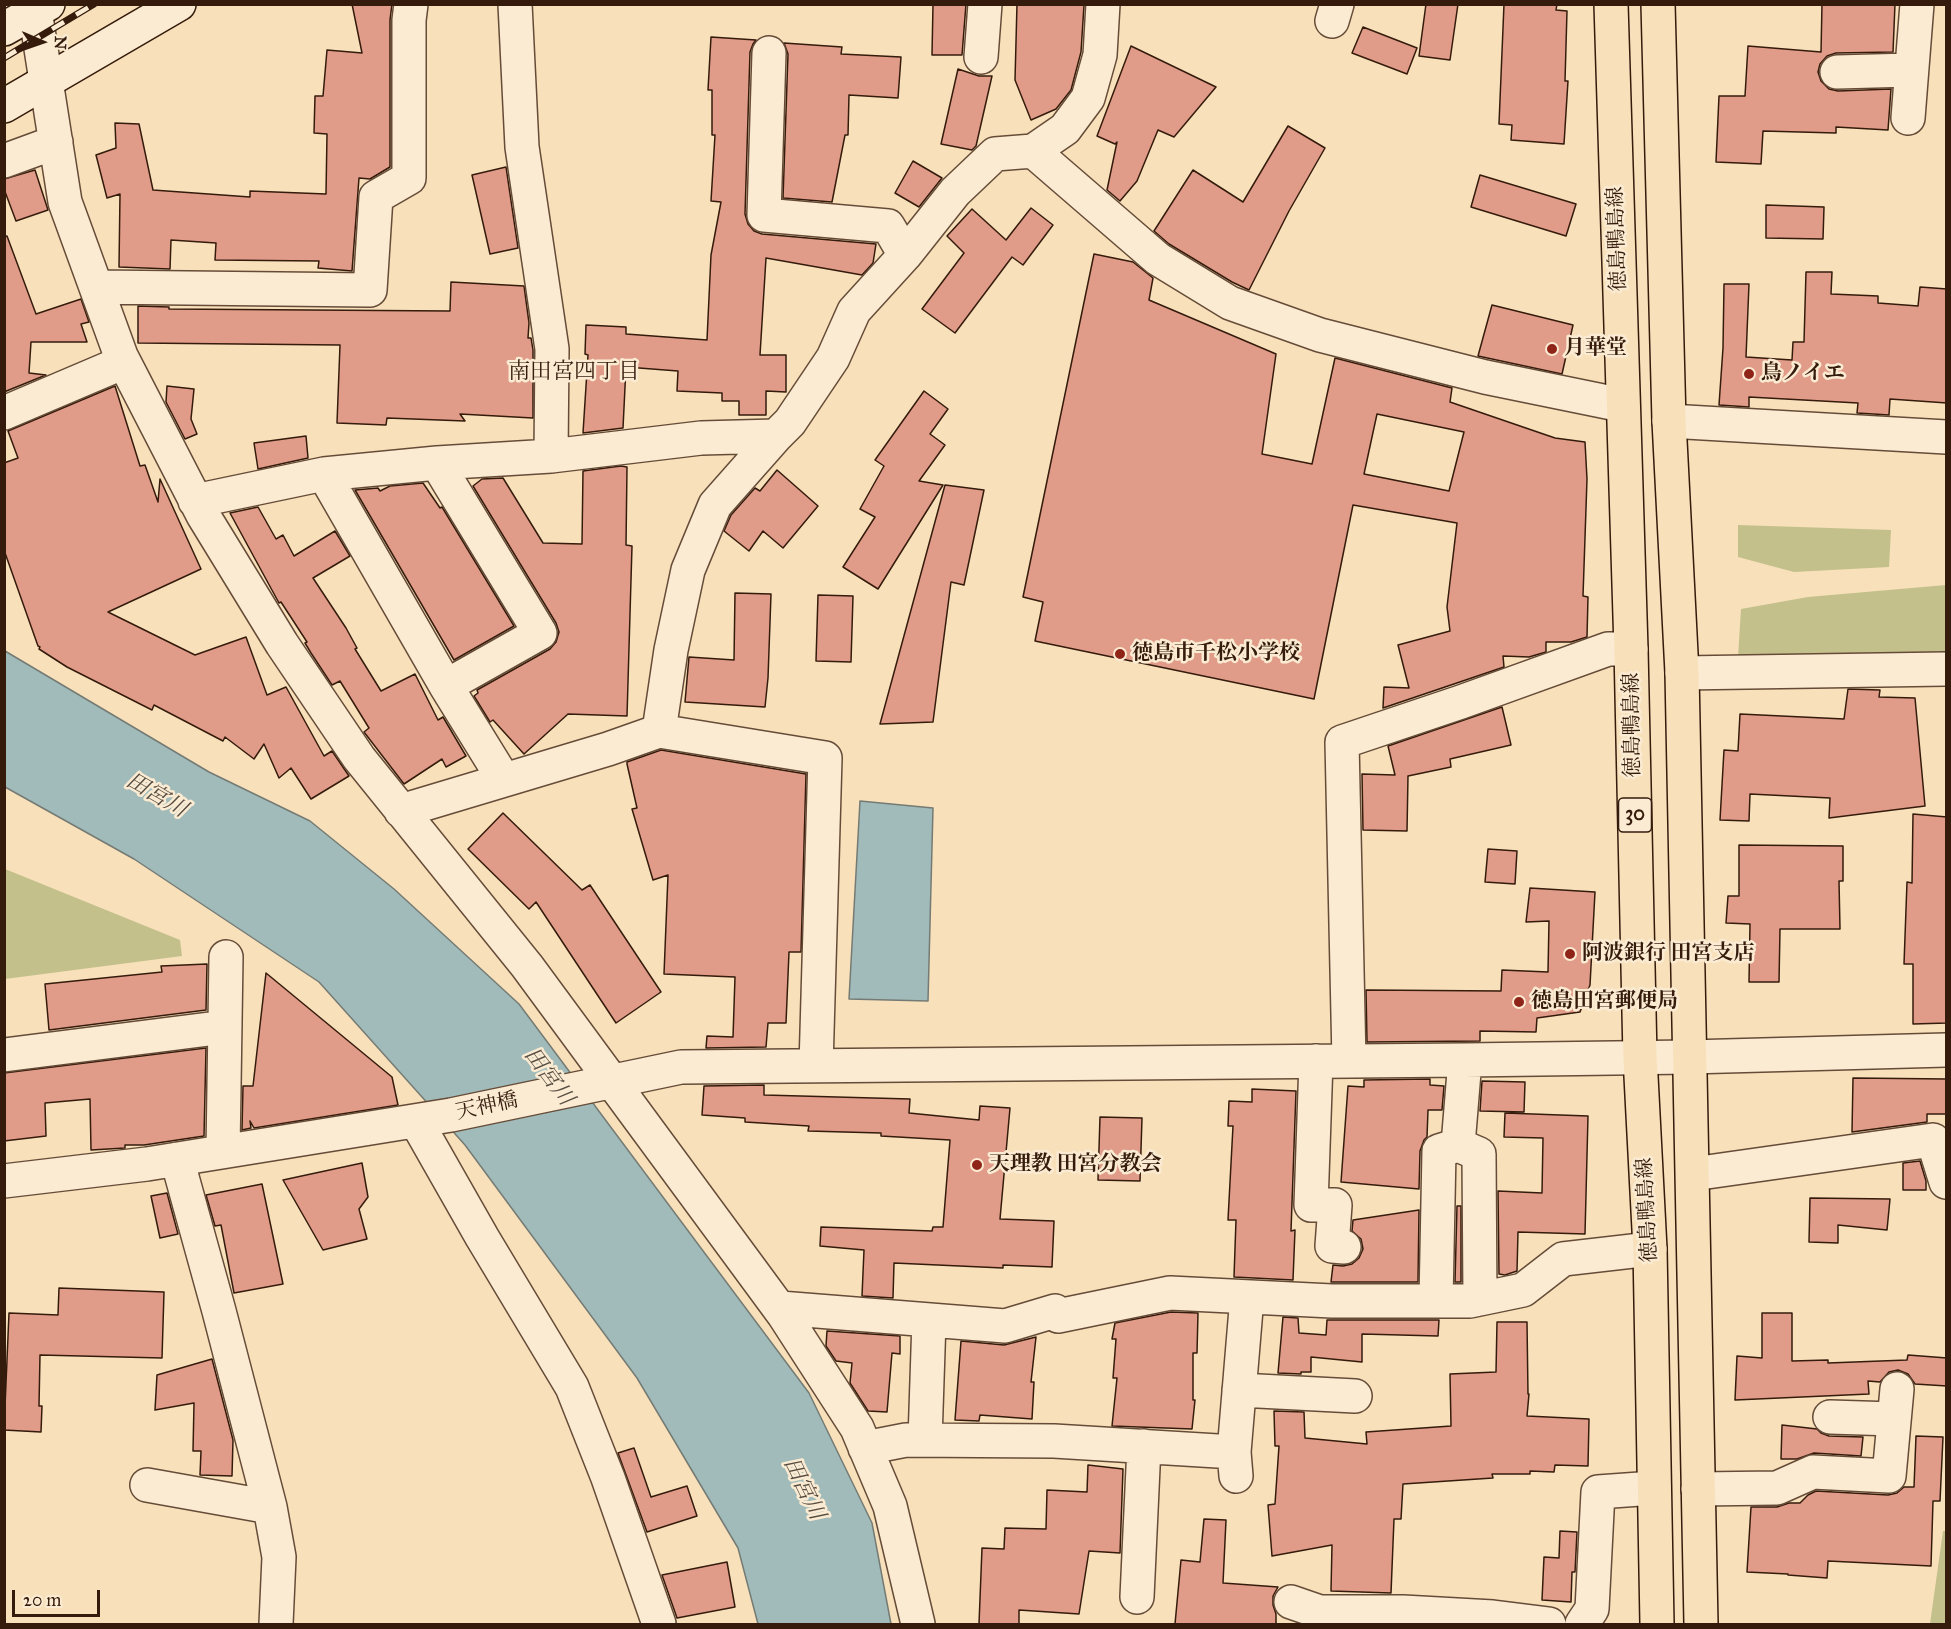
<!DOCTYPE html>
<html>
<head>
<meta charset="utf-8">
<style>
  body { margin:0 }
  #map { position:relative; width:1951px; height:1629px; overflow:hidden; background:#f7e0ba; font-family:"IM FELL Great Primer",serif }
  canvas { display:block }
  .frame { position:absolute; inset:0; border:6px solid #351b0c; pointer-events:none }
  .north { position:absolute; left:12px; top:12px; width:60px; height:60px; -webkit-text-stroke:4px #faebd2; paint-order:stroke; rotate:92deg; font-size:16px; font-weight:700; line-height:24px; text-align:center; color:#351b0c }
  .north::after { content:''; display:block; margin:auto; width:21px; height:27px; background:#351b0c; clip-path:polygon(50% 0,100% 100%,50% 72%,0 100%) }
  .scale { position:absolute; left:12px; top:1590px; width:88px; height:27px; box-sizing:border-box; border:3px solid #351b0c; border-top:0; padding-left:8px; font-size:18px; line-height:21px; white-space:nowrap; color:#351b0c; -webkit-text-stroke:4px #faebd2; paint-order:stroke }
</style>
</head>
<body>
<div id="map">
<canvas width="1951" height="1629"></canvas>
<div class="frame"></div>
<div class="north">N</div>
<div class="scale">20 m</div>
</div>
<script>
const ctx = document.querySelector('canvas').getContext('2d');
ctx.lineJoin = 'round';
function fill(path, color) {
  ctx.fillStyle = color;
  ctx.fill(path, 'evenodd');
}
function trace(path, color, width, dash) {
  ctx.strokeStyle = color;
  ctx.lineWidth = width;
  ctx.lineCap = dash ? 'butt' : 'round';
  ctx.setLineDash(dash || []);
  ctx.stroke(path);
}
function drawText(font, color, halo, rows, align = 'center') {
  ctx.font = font + ' "IM FELL Great Primer","Noto Serif JP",serif';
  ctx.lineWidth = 5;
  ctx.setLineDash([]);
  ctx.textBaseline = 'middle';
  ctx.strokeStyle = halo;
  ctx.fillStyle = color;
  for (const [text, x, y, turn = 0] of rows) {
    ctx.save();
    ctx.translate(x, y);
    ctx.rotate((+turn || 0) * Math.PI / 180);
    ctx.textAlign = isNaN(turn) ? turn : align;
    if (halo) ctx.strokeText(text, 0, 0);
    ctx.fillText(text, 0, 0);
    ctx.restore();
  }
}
fill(new Path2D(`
  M 1738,525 L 1891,530 L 1889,567 L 1794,572 L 1738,557 Z
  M 1946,585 L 1946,654 L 1738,657 L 1741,609 L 1808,597 Z
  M 5,869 L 180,940 L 182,956 L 5,979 Z
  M 1943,1531 L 1946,1531 L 1946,1624 L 1930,1624 Z`), '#c4c08b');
const water = new Path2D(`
  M 5,651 L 209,772 L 310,821 L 394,889 L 519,1004 L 809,1393 L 872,1523 L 891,1624 L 758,1624 L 738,1548 L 637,1378 L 465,1145 L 319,982 L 134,859 L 5,787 Z
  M 860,801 L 933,808 L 928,1001 L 849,999 Z`);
fill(water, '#a0bbb9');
trace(water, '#757b74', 1.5);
const building = new Path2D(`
  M 352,4 L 392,4 L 390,20 L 390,167 L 370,179 L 359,178 L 352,271 L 318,268 L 319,261 L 215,260 L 216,243 L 171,240 L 170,269 L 119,267 L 120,194 L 107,198 L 96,155 L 116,148 L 115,123 L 139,124 L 153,190 L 250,197 L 250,191 L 326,194 L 327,134 L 314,133 L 315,96 L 323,96 L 327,50 L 362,53 Z
  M 933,4 L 966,4 L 962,55 L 932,55 Z
  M 1017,4 L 1084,5 L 1081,52 L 1071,90 L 1056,109 L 1031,120 L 1015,80 Z
  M 1426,4 L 1458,4 L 1450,60 L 1419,56 Z
  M 1504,4 L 1557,4 L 1556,10 L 1567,11 L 1565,81 L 1568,81 L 1564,144 L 1511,140 L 1512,125 L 1499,124 Z
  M 1822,4 L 1895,4 L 1893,52 L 1836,53 L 1827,56 L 1820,64 L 1818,72 L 1821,81 L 1829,89 L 1838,91 L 1891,89 L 1888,130 L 1836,127 L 1836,133 L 1763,131 L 1761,164 L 1716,162 L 1719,96 L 1745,96 L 1748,46 L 1821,52 Z
  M 1363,27 L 1417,48 L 1407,74 L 1352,53 Z
  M 711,37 L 756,40 L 753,44 L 750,52 L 745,214 L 748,224 L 754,231 L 762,234 L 876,244 L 873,263 L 862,275 L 766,258 L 760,355 L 786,355 L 786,392 L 766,391 L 766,415 L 739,415 L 739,401 L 722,401 L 722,393 L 677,391 L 678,371 L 626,367 L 623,428 L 583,433 L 588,355 L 585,354 L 586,325 L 626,327 L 626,334 L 707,340 L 711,255 L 721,202 L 711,201 L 715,135 L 712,135 L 712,90 L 708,90 Z
  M 784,43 L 842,47 L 841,54 L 901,57 L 898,98 L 849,95 L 848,135 L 845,135 L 832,202 L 783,198 L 788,54 Z
  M 1131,46 L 1216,87 L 1174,137 L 1158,130 L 1137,181 L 1120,201 L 1107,190 L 1117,142 L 1115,144 L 1097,136 Z
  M 958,69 L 979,76 L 992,76 L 976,146 L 972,150 L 941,144 Z
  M 1288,126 L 1325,148 L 1289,211 L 1249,290 L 1232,282 L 1169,244 L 1154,231 L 1193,170 L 1243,202 Z
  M 913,161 L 942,178 L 919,207 L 895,193 Z
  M 506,167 L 518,248 L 490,254 L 472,175 Z
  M 35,170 L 48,210 L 16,221 L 4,189 L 4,179 Z
  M 1480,175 L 1576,204 L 1566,236 L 1471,207 Z
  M 1766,205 L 1824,207 L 1823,239 L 1766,238 Z
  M 1031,208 L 1053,225 L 1023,265 L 1012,257 L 955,333 L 922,309 L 964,253 L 947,236 L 972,209 L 1006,240 Z
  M 7,236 L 36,314 L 81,299 L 89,322 L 81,324 L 87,342 L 31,342 L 29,373 L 46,375 L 4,392 L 4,237 Z
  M 1094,254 L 1133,262 L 1153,278 L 1149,300 L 1276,354 L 1262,454 L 1312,464 L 1335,358 L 1452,388 L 1450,402 L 1555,438 L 1585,442 L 1587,479 L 1583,596 L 1588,597 L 1587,637 L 1571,642 L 1546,642 L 1546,652 L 1529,657 L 1503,656 L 1504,667 L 1383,708 L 1384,687 L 1409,688 L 1398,645 L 1450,631 L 1447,607 L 1457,523 L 1353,505 L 1314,699 L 1035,641 L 1043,602 L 1023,597 ZM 1377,414 L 1464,432 L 1449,491 L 1364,474 Z
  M 1806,272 L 1832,272 L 1831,294 L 1878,296 L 1878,303 L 1918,306 L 1920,287 L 1947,289 L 1947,403 L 1890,399 L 1889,415 L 1857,413 L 1858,403 L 1749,397 L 1749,407 L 1719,405 L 1723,348 L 1724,284 L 1749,284 L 1746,357 L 1792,360 L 1793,342 L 1804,342 Z
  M 451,282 L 524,286 L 529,323 L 528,338 L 531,338 L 533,350 L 533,418 L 460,414 L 465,421 L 387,418 L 386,425 L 337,423 L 340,345 L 138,343 L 138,306 L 169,307 L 169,309 L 450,311 Z
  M 1492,305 L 1573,325 L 1562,374 L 1478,356 Z
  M 115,386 L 140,466 L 145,465 L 158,502 L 160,479 L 201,569 L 108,612 L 195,655 L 246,637 L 267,695 L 286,687 L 324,756 L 332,751 L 349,776 L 311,799 L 291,768 L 279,778 L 264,744 L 254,759 L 225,737 L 223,741 L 154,705 L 152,710 L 67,667 L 39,649 L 40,647 L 38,646 L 4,550 L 4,463 L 18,458 L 8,431 Z
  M 167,386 L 194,389 L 191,419 L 197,434 L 185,439 L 166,402 Z
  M 924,391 L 948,409 L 930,434 L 945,445 L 919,481 L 943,485 L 878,589 L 843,567 L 875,517 L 860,509 L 884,466 L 875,460 Z
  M 306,436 L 308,458 L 258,469 L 254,443 Z
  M 621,466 L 627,467 L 626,545 L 632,546 L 627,716 L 568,714 L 524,754 L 493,720 L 490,722 L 474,696 L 478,693 L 477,690 L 550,649 L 556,642 L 559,632 L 556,623 L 473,486 L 482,479 L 503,478 L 543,543 L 582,544 L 583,471 Z
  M 777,470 L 818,506 L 783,548 L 763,531 L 749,551 L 724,531 L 731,515 L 755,488 L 760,491 Z
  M 423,483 L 440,508 L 442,507 L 514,626 L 454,660 L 355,490 L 378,488 L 380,491 L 390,486 Z
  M 945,485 L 984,490 L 964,585 L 951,582 L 933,722 L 880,724 Z
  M 258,507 L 276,539 L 283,535 L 294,556 L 335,531 L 350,556 L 313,578 L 346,628 L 357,648 L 355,649 L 381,691 L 415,674 L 438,720 L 443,717 L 466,756 L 446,767 L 442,759 L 404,784 L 364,732 L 369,728 L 340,681 L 332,685 L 311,653 L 305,643 L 307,642 L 281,602 L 279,603 L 230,513 Z
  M 735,593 L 771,594 L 768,678 L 765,707 L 685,702 L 689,657 L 734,660 Z
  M 818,595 L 853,596 L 851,662 L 816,661 Z
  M 1848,689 L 1880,690 L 1879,697 L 1915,698 L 1925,806 L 1829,818 L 1830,798 L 1750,794 L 1749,821 L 1720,820 L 1724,750 L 1738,751 L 1740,714 L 1844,719 Z
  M 1502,707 L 1511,745 L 1450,759 L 1451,767 L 1408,776 L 1407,831 L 1363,830 L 1362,774 L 1395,775 L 1388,746 Z
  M 661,750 L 806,774 L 801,952 L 789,952 L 786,1023 L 768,1023 L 766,1047 L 706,1048 L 707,1036 L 733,1037 L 735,977 L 664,974 L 668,875 L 653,880 L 632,809 L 637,808 L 627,764 L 627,762 Z
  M 503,813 L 582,890 L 590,885 L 661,992 L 616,1023 L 536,902 L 529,909 L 468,849 Z
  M 1913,814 L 1947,817 L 1947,1023 L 1913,1024 L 1913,964 L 1904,964 L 1907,882 L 1912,883 Z
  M 1739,845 L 1843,846 L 1843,881 L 1839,881 L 1840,929 L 1780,929 L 1779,982 L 1749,982 L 1750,924 L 1726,923 L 1728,896 L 1739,896 Z
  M 1488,849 L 1517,851 L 1515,884 L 1485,882 Z
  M 1530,888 L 1595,892 L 1590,985 L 1580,1012 L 1537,1018 L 1536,1032 L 1480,1031 L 1480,1041 L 1367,1042 L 1366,990 L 1501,991 L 1502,970 L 1548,972 L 1549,921 L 1526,922 Z
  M 207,964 L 206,1010 L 49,1030 L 45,984 L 162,972 L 161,966 Z
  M 266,973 L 392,1077 L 398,1105 L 254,1128 L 250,1121 L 251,1128 L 242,1130 L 243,1086 L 253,1086 Z
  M 206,1048 L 204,1136 L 144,1145 L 125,1145 L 125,1148 L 91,1150 L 90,1099 L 45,1103 L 46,1136 L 4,1141 L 4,1073 Z
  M 1853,1078 L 1947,1079 L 1947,1114 L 1927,1114 L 1927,1122 L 1852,1132 Z
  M 1430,1079 L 1430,1085 L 1444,1086 L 1442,1110 L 1428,1110 L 1427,1137 L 1424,1140 L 1420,1151 L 1419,1189 L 1341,1182 L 1348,1086 L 1364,1087 L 1364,1080 Z
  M 1482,1081 L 1525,1082 L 1524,1112 L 1480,1111 Z
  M 764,1085 L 764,1095 L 910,1099 L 909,1113 L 979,1120 L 980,1106 L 1010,1108 L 1000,1219 L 1054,1221 L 1052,1267 L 1003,1265 L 1003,1268 L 894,1263 L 893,1298 L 862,1296 L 864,1250 L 820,1246 L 821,1227 L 932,1231 L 933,1227 L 943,1227 L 950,1140 L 881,1136 L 881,1133 L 808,1131 L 809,1126 L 745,1122 L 745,1118 L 702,1115 L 704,1086 Z
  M 1252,1089 L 1296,1091 L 1291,1231 L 1295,1230 L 1293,1280 L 1234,1277 L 1236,1220 L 1228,1220 L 1233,1126 L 1228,1126 L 1229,1101 L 1252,1102 Z
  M 1505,1113 L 1588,1116 L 1585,1234 L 1518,1232 L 1517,1271 L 1505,1275 L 1499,1274 L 1498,1191 L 1542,1193 L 1543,1138 L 1504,1137 Z
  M 1100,1117 L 1142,1118 L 1140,1181 L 1098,1180 Z
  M 1920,1161 L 1926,1181 L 1926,1190 L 1903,1190 L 1903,1163 Z
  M 362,1163 L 368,1197 L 359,1209 L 367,1239 L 323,1250 L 283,1180 Z
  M 262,1184 L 283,1284 L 234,1293 L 221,1225 L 215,1226 L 206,1195 Z
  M 167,1193 L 178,1234 L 160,1238 L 151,1196 Z
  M 1810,1198 L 1890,1199 L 1887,1230 L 1838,1225 L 1838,1243 L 1809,1242 Z
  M 1457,1206 L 1461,1206 L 1461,1282 L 1455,1282 Z
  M 1419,1210 L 1418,1282 L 1331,1282 L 1333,1265 L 1343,1266 L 1352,1264 L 1359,1258 L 1363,1249 L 1361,1239 L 1352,1231 L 1353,1220 Z
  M 59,1288 L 164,1292 L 162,1358 L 40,1355 L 39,1406 L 42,1406 L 41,1432 L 4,1430 L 9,1313 L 58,1315 Z
  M 1171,1312 L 1198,1313 L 1197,1353 L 1193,1353 L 1193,1400 L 1195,1400 L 1192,1429 L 1112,1426 L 1117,1378 L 1113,1378 L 1116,1339 L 1112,1339 L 1115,1323 Z
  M 1762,1313 L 1792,1313 L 1792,1361 L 1828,1360 L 1828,1363 L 1907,1360 L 1908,1355 L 1947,1358 L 1947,1386 L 1915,1384 L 1908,1374 L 1898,1370 L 1889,1372 L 1880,1382 L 1868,1381 L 1869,1394 L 1735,1400 L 1737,1356 L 1762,1358 Z
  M 1283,1317 L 1298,1318 L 1299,1333 L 1326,1335 L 1327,1320 L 1439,1320 L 1438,1336 L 1362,1334 L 1362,1362 L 1311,1357 L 1311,1372 L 1301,1372 L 1301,1374 L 1278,1373 Z
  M 1497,1322 L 1527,1322 L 1528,1394 L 1529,1394 L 1527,1416 L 1589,1419 L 1588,1466 L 1555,1465 L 1554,1472 L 1530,1471 L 1530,1474 L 1492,1474 L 1493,1478 L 1403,1484 L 1401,1519 L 1394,1519 L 1391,1593 L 1331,1591 L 1332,1545 L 1272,1556 L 1268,1505 L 1275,1504 L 1279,1446 L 1275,1446 L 1274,1411 L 1304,1412 L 1305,1438 L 1367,1444 L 1366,1432 L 1451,1426 L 1450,1374 L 1496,1372 Z
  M 827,1331 L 900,1336 L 900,1354 L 892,1353 L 887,1412 L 868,1411 L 850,1383 L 852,1363 L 836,1361 L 826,1346 Z
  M 1036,1337 L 1031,1382 L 1034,1382 L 1032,1419 L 980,1415 L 979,1421 L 955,1420 L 961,1341 L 1004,1345 Z
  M 212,1359 L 233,1440 L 232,1476 L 200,1475 L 201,1451 L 193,1451 L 194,1403 L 155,1410 L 157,1375 Z
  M 1782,1425 L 1817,1429 L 1821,1433 L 1829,1436 L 1863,1437 L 1861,1456 L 1814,1453 L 1797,1459 L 1781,1459 Z
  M 1916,1436 L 1943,1437 L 1940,1501 L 1933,1501 L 1931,1566 L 1828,1561 L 1827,1578 L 1788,1575 L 1788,1574 L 1747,1572 L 1751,1507 L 1777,1507 L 1789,1503 L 1800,1503 L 1808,1495 L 1816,1491 L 1888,1495 L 1897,1493 L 1904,1487 L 1914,1487 Z
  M 634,1448 L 651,1497 L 687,1486 L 697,1516 L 647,1532 L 618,1453 Z
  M 1088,1465 L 1123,1469 L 1120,1553 L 1089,1551 L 1079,1614 L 1019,1610 L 1019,1624 L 979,1624 L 982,1548 L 1004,1549 L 1005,1528 L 1046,1529 L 1047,1490 L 1087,1492 Z
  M 1204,1519 L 1226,1520 L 1223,1583 L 1278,1587 L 1273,1596 L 1273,1605 L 1276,1614 L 1276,1624 L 1175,1624 L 1181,1560 L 1200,1562 Z
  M 1560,1531 L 1577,1532 L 1575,1572 L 1572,1572 L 1571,1602 L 1542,1600 L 1544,1557 L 1559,1558 Z
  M 727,1562 L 735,1607 L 677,1618 L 662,1575 Z`);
fill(building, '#e09c88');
trace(building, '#351b0c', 1.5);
const street = new Path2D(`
  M 34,4 L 65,202 L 121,356 L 203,515 L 282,644 L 359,758 L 527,966 L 784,1315 L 857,1428 L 890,1506 L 918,1624
  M 515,4 L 522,147 L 552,349 L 551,456
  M 1332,21 L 1337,4
  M 769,53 L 764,215 L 888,226 L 905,255
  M 981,57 L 985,4
  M 1837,72 L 1911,70
  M 1908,118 L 1917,4
  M 1033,151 L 1065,129 L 1088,98 L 1100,55 L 1103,4
  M 4,161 L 56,142
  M 96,287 L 370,290 L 376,197 L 409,178 L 409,20 L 411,4
  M 4,413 L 124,362
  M 1669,421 L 1946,437
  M 776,436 L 790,422 L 833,358 L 854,311 L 905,255 L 955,192 L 995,154 L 1033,151 L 1158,259 L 1230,303 L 1320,335 L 1485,377 L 1622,405
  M 437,463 L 540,633 L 446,686 L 504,780
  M 324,474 L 446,686
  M 195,501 L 324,474 L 437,463 L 551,456 L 701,438 L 776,436 L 715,505 L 688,570 L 671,650 L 659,731
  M 1682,673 L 1946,669
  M 401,811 L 608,749 L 659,731 L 825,758 L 816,1066
  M 4,1055 L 225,1027
  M 1316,1061 L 1311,1205 L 1335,1205 L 1332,1246 L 1344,1247
  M 1349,1061 L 1342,742 L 1461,702 L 1608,649 L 1631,649
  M 416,1121 L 482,1237 L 572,1387 L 608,1478 L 659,1624
  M 1458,1145 L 1479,1154 L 1480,1299
  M 223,1151 L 226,957
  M 177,1159 L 219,1311 L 270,1507 L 279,1557 L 276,1624
  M 1693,1174 L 1933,1140 L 1946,1182
  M 4,1181 L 147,1164 L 451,1115 L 681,1067 L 1465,1060 L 1689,1057 L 1946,1050
  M 1436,1301 L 1439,1151 L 1458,1145 L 1465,1060
  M 780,1308 L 1005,1326 L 1055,1311 L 1058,1316 L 1170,1293 L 1332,1301 L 1470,1301 L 1523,1290 L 1563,1259 L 1650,1249
  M 1239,1390 L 1355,1396
  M 1830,1417 L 1894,1419
  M 925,1440 L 929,1320
  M 865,1448 L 906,1440 L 1054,1441 L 1234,1452
  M 1236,1476 L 1234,1452 L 1247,1297
  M 147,1485 L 270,1507
  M 1698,1489 L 1777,1488 L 1813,1472 L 1889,1476 L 1897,1389
  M 1137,1597 L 1144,1446
  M 1291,1602 L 1320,1612 L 1403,1612 L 1493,1617 L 1549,1624
  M 1582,1624 L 1592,1609 L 1598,1492 L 1654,1488`);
const secondary = new Path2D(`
  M 4,29 L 48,4
  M 4,106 L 179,4`);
const primary = new Path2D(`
  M 1611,4 L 1631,649 L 1640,1057 L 1650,1249 L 1657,1624
  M 1658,4 L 1669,421 L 1682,673 L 1701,1624`);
trace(street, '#664c38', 36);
trace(secondary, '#351b0c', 36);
trace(primary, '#351b0c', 36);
trace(street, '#faebd2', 33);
trace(secondary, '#faebd2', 33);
trace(primary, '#f7e0ba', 33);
const rail = new Path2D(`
  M 4,58 L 94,4`);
trace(rail, '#351b0c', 7);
trace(rail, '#faebd2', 4.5, [14]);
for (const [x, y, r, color] of [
  [1552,349,6,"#8f2418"],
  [1749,374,6,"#8f2418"],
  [1120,654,6,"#8f2418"],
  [1570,954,6,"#8f2418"],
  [1519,1002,6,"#8f2418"],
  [977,1165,6,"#8f2418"]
]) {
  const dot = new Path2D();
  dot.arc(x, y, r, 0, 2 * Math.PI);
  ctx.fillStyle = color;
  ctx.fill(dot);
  trace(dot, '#faebd2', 2);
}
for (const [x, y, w] of [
  [1635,815,33]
]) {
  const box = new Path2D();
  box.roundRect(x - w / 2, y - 17, w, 34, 4.5);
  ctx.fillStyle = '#faebd2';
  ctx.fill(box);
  trace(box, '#351b0c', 1.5);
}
drawText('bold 20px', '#351b0c', null, [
  ["30",1635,815]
]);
drawText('21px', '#351b0c', '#faebd2', [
  ["徳島鴨島線",1618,239,-92],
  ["徳島鴨島線",1633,725,-91],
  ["天神橋",487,1107,-12],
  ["徳島鴨島線",1648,1210,-93]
]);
drawText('bold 21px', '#351b0c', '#faebd2', [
  ["月華堂",1564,349],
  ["鳥ノイエ",1761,374],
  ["徳島市千松小学校",1132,654],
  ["阿波銀行 田宮支店",1582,954],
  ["徳島田宮郵便局",1531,1002],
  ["天理教 田宮分教会",989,1165]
], 'left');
drawText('22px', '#351b0c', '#faebd2', [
  ["南田宮四丁目",574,373]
]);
drawText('italic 22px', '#554b40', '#faebd2', [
  ["田宮川",156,796,30],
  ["田宮川",548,1077,53],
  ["田宮川",803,1489,64]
]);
</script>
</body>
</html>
